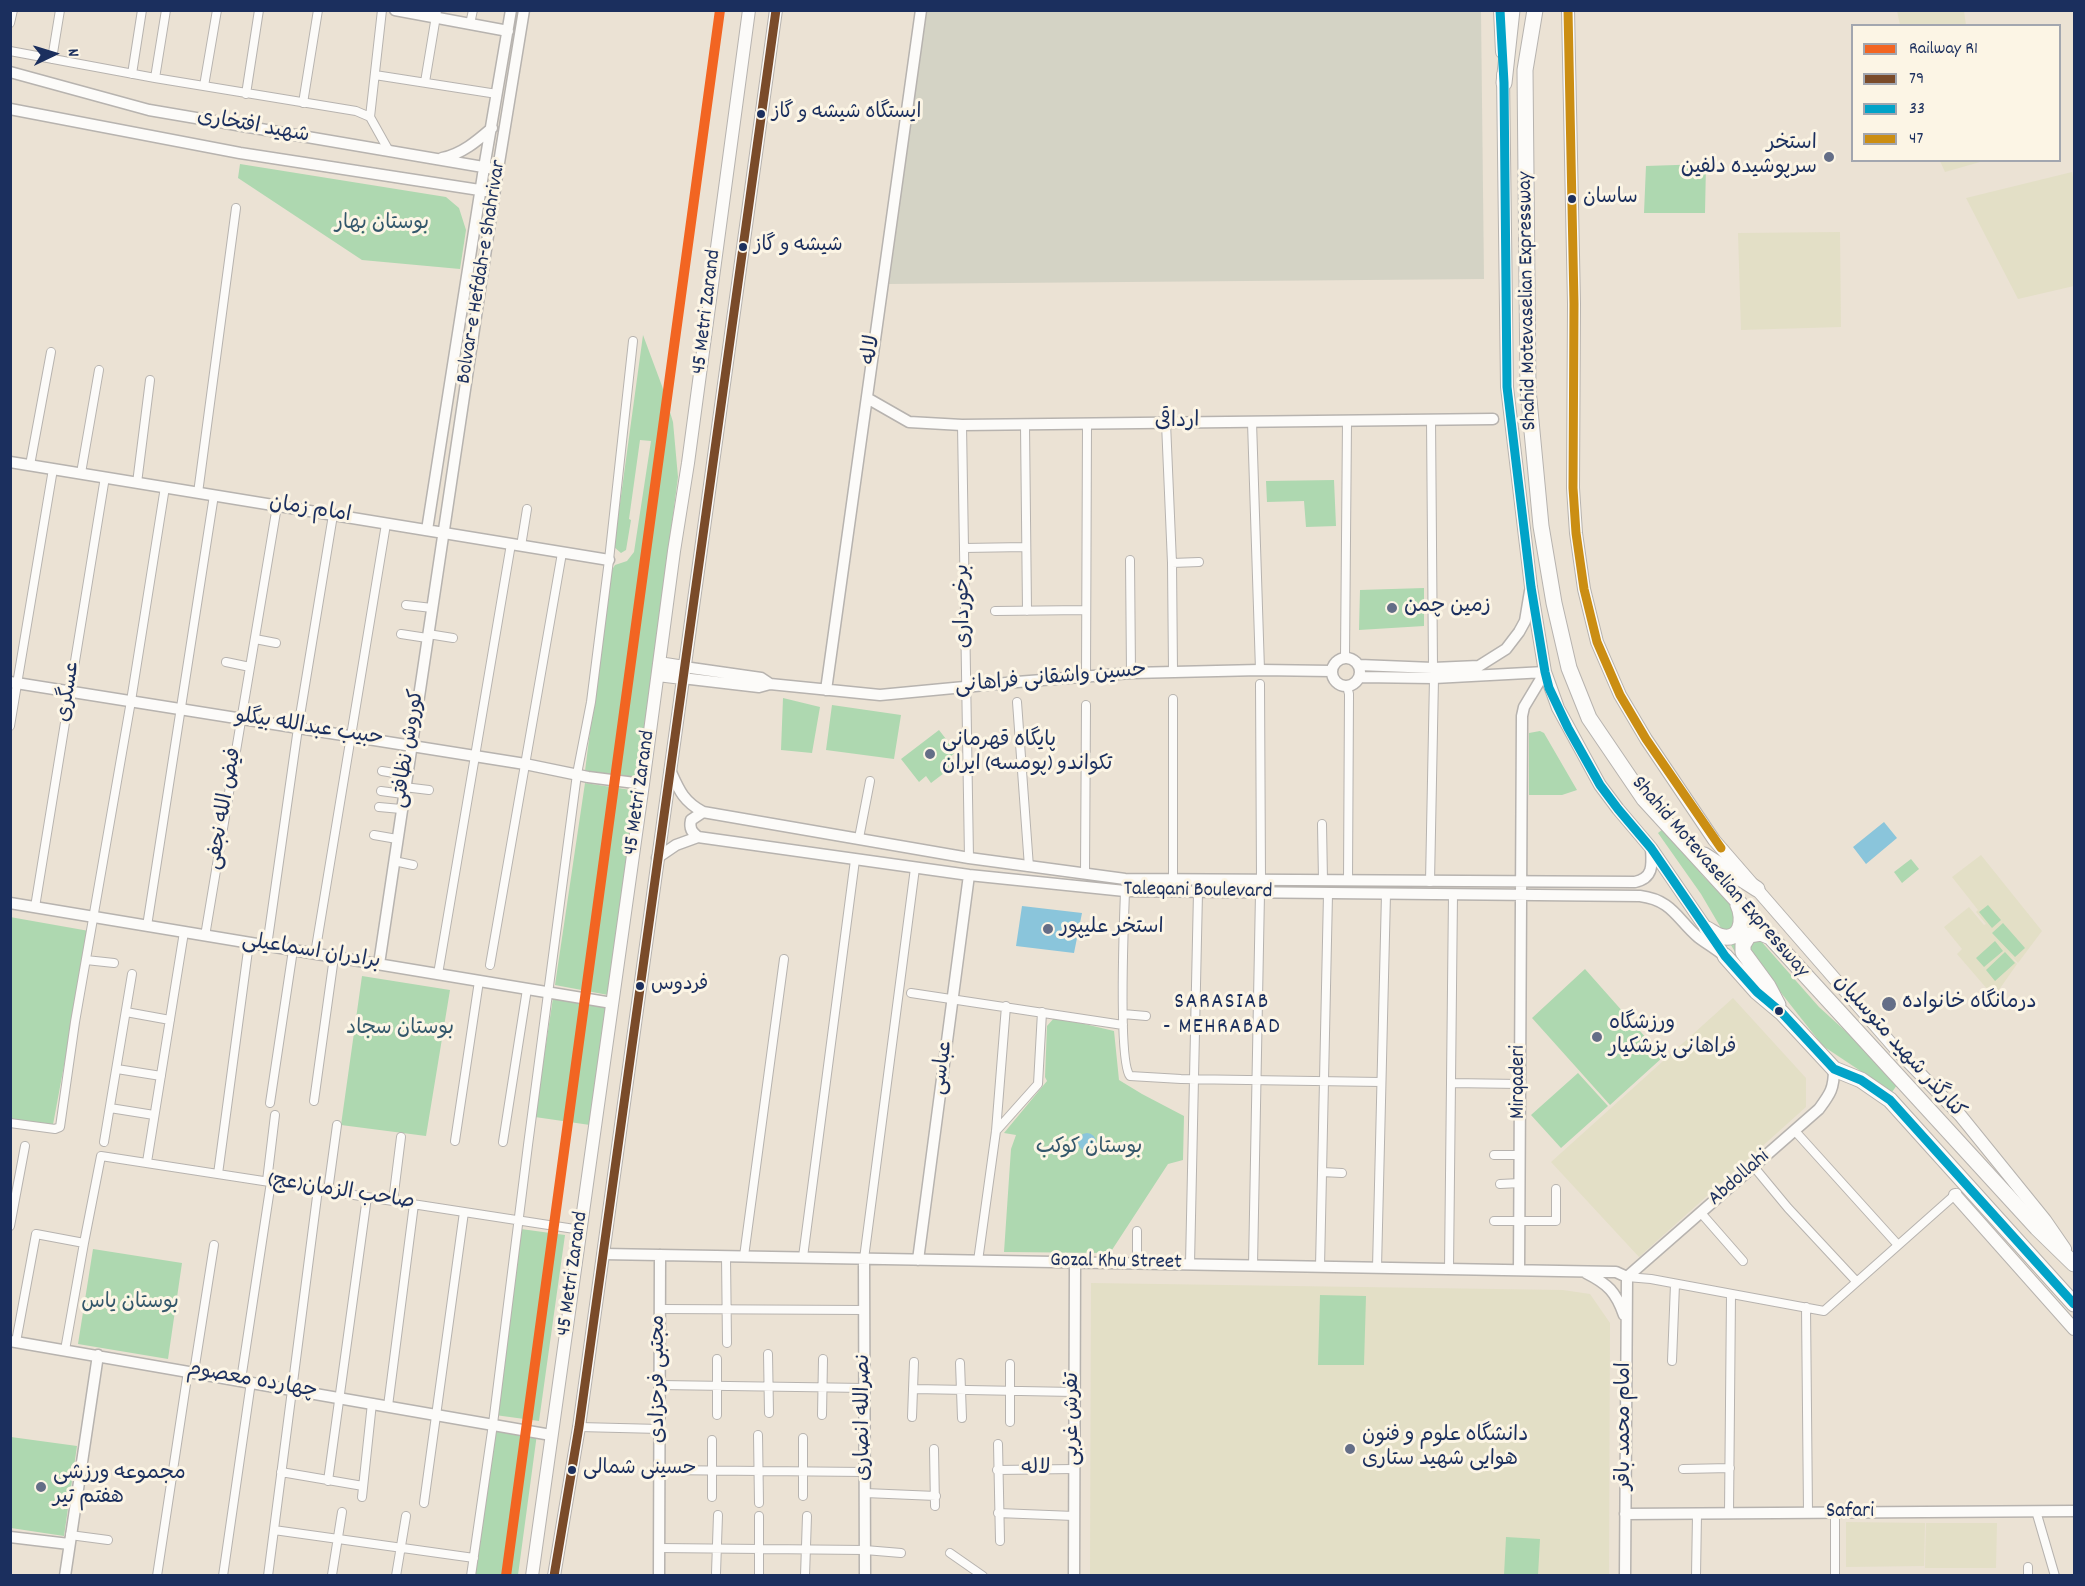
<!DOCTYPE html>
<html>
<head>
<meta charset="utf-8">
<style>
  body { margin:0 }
  #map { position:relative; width:2085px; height:1586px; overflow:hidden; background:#ebe2d4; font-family:Dekko,sans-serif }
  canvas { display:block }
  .frame { position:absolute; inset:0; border:12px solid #1b2f5e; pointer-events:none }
  .legend { position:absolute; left:1851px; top:24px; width:210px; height:138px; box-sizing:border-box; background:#fcf5e5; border:2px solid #a2a6af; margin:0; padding:8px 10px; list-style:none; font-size:18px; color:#1b2f5e }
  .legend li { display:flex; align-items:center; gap:12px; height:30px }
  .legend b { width:30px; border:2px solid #a2a6af }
  .north { position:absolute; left:24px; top:24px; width:60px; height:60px; -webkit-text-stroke:4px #fcf5e5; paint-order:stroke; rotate:86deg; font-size:16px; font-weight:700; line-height:24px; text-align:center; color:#1b2f5e }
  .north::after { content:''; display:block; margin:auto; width:21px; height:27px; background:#1b2f5e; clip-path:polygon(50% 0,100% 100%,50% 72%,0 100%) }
</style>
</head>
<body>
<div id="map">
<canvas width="2085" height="1586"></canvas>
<div class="frame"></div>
<ul class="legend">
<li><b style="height:8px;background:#f26522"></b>Railway R1</li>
<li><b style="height:8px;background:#7a4b2a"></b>79</li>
<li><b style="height:8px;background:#01a3c8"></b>33</li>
<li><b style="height:8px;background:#cb8e13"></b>47</li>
</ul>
<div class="north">N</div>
</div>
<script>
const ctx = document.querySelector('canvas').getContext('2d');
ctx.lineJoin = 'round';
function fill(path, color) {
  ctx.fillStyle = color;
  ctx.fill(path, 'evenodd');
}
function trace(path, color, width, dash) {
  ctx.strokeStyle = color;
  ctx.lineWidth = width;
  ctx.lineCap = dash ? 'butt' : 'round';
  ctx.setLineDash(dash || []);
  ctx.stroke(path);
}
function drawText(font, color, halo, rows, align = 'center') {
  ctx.font = font + ' Dekko,"Playpen Sans Arabic",sans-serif';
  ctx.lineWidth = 6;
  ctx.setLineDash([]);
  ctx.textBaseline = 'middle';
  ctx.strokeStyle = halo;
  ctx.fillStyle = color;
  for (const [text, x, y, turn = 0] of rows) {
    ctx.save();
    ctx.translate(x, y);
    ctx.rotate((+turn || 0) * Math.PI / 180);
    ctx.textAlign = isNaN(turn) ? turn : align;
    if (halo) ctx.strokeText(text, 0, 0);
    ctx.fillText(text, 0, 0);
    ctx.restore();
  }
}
fill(new Path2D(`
  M 1897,11 L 1964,11 L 1966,25 L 1900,25 Z
  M 1987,160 L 1945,172 L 1940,161 L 1940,160 Z
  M 2072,172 L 2074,183 L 2074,286 L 2018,299 L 1966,198 Z
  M 1840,232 L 1841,327 L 1741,330 L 1738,233 Z
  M 1981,855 L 2042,931 L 2018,963 L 2008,953 L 2017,964 L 1994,997 L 1957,954 L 1962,949 L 1944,927 L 1969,907 L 1984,925 L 1986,924 L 1976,912 L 1978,910 L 1952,877 Z
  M 1733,998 L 1806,1078 L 1806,1107 L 1639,1257 L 1551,1162 Z
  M 1091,1283 L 1563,1290 L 1590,1294 L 1610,1323 L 1609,1575 L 1090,1576 Z
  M 1846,1522 L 1925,1523 L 1924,1566 L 1846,1567 Z
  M 1926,1523 L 1997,1523 L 1996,1568 L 1925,1568 Z`), '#e3dfc6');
fill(new Path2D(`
  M 926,11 L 1481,11 L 1484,279 L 889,284 Z`), '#d4d3c5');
fill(new Path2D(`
  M 240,164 L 446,197 L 459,208 L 466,230 L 460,269 L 362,260 L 238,178 Z
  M 1706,164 L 1705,213 L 1644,213 L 1646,166 Z
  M 643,335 L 662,386 L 673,422 L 678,477 L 639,774 L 630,778 L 585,771 L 610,573 L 615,565 L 627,561 L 634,552 L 651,441 L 640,440 L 629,519 L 631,520 L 626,550 L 621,553 L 614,547 Z
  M 1334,480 L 1336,526 L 1306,527 L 1304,501 L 1267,502 L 1266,481 Z
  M 1424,588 L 1424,626 L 1359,630 L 1360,590 Z
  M 783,698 L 820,707 L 812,753 L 781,750 Z
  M 832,705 L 901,715 L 894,759 L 826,750 Z
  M 939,730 L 956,752 L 951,756 L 956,764 L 931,783 L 926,776 L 919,782 L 901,759 Z
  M 1540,731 L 1544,733 L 1577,790 L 1562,795 L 1529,795 L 1529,733 Z
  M 585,783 L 631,790 L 635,796 L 608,995 L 555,985 Z
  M 1663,829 L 1704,877 L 1755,930 L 1738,957 L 1701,894 L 1658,833 Z
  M 1911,859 L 1919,869 L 1902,883 L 1894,872 Z
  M 1988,905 L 2001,920 L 1992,928 L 1979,912 Z
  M 10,917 L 89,931 L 52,1130 L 11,1123 Z
  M 2003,923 L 2025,948 L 2015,957 L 1992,933 Z
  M 1749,940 L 1760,940 L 1819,1007 L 1852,1037 L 1897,1085 L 1892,1092 L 1823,1046 L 1748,951 Z
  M 1995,941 L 2003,951 L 1984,967 L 1976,958 Z
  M 2005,952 L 2015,963 L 1995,981 L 1986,970 Z
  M 1585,969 L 1663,1057 L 1610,1105 L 1532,1018 Z
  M 362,976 L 450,990 L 426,1136 L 341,1125 Z
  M 553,998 L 604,1006 L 606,1010 L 590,1125 L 535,1117 Z
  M 1055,1017 L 1114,1031 L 1119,1080 L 1142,1094 L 1184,1116 L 1183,1160 L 1168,1164 L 1110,1253 L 1004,1252 L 1011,1149 L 1016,1135 L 1004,1133 L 1047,1081 L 1045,1077 L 1047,1026 Z
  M 1578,1073 L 1608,1106 L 1561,1148 L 1531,1115 Z
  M 521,1229 L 565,1235 L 539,1421 L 495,1415 Z
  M 93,1249 L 182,1263 L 168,1359 L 78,1344 Z
  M 1320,1295 L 1366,1296 L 1364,1365 L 1318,1365 Z
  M 495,1429 L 537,1434 L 518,1575 L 474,1576 Z
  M 11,1437 L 77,1446 L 64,1536 L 11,1528 Z
  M 1506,1537 L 1540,1539 L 1538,1575 L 1504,1575 Z`), '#aed8b0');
fill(new Path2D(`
  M 1884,822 L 1897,838 L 1866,864 L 1853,847 Z
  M 1022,906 L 1082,913 L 1074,953 L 1016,946 Z
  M1078 1142a9 9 0 1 1 18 0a9 9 0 1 1-18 0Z`), '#8ac5db');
const street = new Path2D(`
  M 10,23 L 13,10
  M 470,24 L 473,10
  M 10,51 L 155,78 L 356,111 L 370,117 L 389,151
  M 52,59 L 60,10
  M 132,74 L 142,10
  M 375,75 L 497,94
  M 155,78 L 166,10
  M 425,82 L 437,10
  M 204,86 L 217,10
  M 246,94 L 259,10
  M 303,103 L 318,10
  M 370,117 L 382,10
  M 1431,419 L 1433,668
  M 1252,422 L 1260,670
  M 1166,423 L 1172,563 L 1173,671
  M 962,425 L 969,858
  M 1025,425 L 1027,611
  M 30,465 L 51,352
  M 81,473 L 99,370
  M 137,483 L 150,380
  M 198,493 L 236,208
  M 521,546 L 527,509
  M 964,548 L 1026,547
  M 1130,560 L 1131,673
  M 1172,563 L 1199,562
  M 406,605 L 432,608
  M 995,611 L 1086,610
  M 401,634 L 427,638
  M 428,634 L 453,638
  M 255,639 L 276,643
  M 1345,658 L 1347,421
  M 226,662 L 250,667
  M 1086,676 L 1087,424
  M 1260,684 L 1261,880
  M 1347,686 L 1349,694 L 1348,881
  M 1017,702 L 1029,867
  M 10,726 L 53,469
  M 382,771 L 406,775
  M 404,787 L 429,790
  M 381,791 L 403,794
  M 379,807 L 401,809
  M 1322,824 L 1323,881
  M 374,835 L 397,839
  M 859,838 L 870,781
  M 394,861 L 413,865
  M 1085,874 L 1086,705
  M 1173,880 L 1173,699
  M 1430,882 L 1434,678
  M 1125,891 C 1124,919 1118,1062 1130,1076 L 1181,1079 L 1381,1082
  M 35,907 L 105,477
  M 147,926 L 214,495
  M 205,936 L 277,506
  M 267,946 L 298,728 L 333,515
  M 315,954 L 386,524
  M 86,960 L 114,963
  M 490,965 L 562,553
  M 438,974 L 511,544
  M 911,993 L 1123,1025
  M 126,1012 L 170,1020
  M 1123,1014 L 1146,1016
  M 117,1069 L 161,1076
  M 1451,1083 L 1520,1084
  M 314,1101 L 334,957
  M 270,1103 L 293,950
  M 110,1108 L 154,1115
  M 10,1123 L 55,1129 L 60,1127 L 75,1022 L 131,701 L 165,487
  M 996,1131 L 1038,1084 L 1042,1012
  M 1795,1131 L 1898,1245
  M 455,1141 L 479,981
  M 104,1142 L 132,974
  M 503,1142 L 527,989
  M 1494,1155 L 1520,1155
  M 147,1162 L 184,932
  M 1754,1167 L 1788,1208 L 1856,1281
  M 1322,1172 L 1342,1173
  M 218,1174 L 249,943
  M 267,1181 L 275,1115
  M 1500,1184 L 1520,1183
  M 328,1191 L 337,1125
  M 393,1201 L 401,1137
  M 1701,1213 L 1743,1261
  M 1494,1221 L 1556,1221 L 1556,1189
  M 10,1226 L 25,1146
  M 84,1243 L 101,1156 L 581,1230
  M 726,1256 L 727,1343
  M 744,1256 L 784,959
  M 803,1257 L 855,860
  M 864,1259 L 915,868
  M 978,1261 L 996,1131 L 1006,1006
  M 1137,1263 L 1137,1231
  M 1190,1264 L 1198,892
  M 1253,1266 L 1260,893
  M 1320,1267 L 1328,894
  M 1377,1268 L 1386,894
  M 1449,1269 L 1453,894
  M 1627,1277 L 1651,1279 L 1824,1311 L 1957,1193
  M 1806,1307 L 1808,1513
  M 660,1309 L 865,1310
  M 16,1342 L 36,1234 L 84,1243 L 65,1350
  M 768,1354 L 769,1413
  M 1672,1361 L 1675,1284
  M 960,1363 L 962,1418
  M 194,1372 L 214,1245
  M 241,1380 L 271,1182
  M 660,1385 L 865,1388
  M 914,1389 L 1074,1392
  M 388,1406 L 414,1204
  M 717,1415 L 717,1359
  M 822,1415 L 823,1359
  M 912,1417 L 914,1362
  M 1010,1422 L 1010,1364
  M 579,1427 L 660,1429
  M 758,1435 L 759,1503
  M 712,1440 L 712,1497
  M 998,1444 L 1000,1541
  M 934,1449 L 935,1506
  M 1683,1469 L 1730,1468
  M 659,1470 L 865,1472
  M 997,1470 L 1074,1469
  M 281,1472 L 363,1486
  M 328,1481 L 367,1197
  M 865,1493 L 936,1496
  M 803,1496 L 803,1438
  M 362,1497 L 372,1403
  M 424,1503 L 464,1212
  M 2036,1511 L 2055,1576
  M 998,1513 L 1074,1516
  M 1729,1513 L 1731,1294
  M 274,1530 L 474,1558
  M 70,1535 L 108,1540
  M 659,1548 L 865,1550 L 901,1553
  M 950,1553 L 983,1576
  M 2028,1567 L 2028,1576
  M 716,1573 L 718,1515
  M 332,1575 L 342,1512
  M 157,1576 L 188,1371
  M 223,1576 L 251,1382
  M 268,1576 L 318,1189
  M 396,1576 L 406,1516
  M 471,1576 L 493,1424 L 528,1145 L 577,774 L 591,702 L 609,560 L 633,341
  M 759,1576 L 759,1516
  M 805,1576 L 807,1516
  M 1696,1576 L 1697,1514
  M 1835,1576 L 1835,1513`);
const secondary = new Path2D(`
  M 395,10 L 508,31
  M 10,72 L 149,110 L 489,168
  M 10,109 L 240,153 L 486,191
  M 442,158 C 462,154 477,141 492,128
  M 867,398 L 909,422 L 962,425 L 1493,419
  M 10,462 L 609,560
  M 427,530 L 484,168 L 511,10
  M1332 672a14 14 0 1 1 28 0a14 14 0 1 1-28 0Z
  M 1359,665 L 1433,668 L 1479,666 L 1506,649 L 1519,632 L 1525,621 L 1530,591
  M 684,667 L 761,678 L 770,684
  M 1360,677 L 1434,678 L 1545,672
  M 682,678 L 759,687 L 770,684 L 880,695 L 1017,682 L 1131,673 L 1260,670 L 1332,671
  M 10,682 L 525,764 L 588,777 L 643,784
  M 826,690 L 921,10
  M 670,770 C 679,790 683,801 703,812 L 969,858 L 1125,879 L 1635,882 C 1654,878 1652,864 1651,848
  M 698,837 C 692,832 689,829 691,820 L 703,812
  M 657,858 L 676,845 L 698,837 L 969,875 L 1125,891 L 1640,896 C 1672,900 1677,919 1698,937 C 1706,943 1714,948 1722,954
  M 10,903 L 612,1003
  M 379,964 L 498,169 L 524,10
  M 603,1254 L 1616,1272 L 1627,1277
  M 864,1259 L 865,1576
  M 918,1260 L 969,875
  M 1519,1270 L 1522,716 L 1524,707 L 1545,672
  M 1586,1273 C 1608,1284 1616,1292 1624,1315
  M 1627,1277 L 1819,1109 C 1830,1094 1834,1089 1834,1069
  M 10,1341 L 551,1435
  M 1625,1514 L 2074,1511
  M 10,1537 L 69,1544
  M 65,1576 L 98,1355
  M 659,1576 L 660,1255
  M 1074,1576 L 1075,1262
  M 1625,1576 L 1627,1277`);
const primary = new Path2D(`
  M 1500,10 L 1502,52
  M 1568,10 L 1574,304 L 1573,488 L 1576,533 L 1584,589 L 1597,642 L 1620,695 L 1646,739 L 1714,840 L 1894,1047 L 1960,1115 L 2045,1220 L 2065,1249
  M 1503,75 L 1507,387 L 1531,587 L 1545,672 L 1558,708 L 1600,785 L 1618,809 L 1651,848 L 1725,956
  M 659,663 L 684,667
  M 658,675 L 682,678
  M 1955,1195 L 2074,1329
  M 532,1576 L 643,784 L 674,551 L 688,463 L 749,10
  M 554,1576 L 579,1427 L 776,10`);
const highway = new Path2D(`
  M 1535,10 L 1525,70 L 1528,389 L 1541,526 L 1554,603 L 1569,668 L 1589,718 L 1644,799 L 2037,1228 L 2074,1264
  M 1504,83 L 1512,10
  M 1704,855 L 1757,889
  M 1707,929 C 1711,931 1716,935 1720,936 C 1741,943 1745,919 1738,905
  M 1768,936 L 1761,933 L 1749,935 L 1743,945 L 1743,952 L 1768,986 L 1778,1005
  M 1725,956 L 1757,992 L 1782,1013 L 1834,1069 L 1861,1080 L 1890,1100 L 2074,1304`);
trace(street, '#b7b3af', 10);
trace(secondary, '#b7b3af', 13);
trace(primary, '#b7b3af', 14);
trace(highway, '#b7b3af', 17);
trace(street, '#fcfbf9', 8);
trace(secondary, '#fcfbf9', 10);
trace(primary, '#fcfbf9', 12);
trace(highway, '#fcfbf9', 15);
trace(new Path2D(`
  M 554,1576 L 579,1427 L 776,10`), '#7a4b2a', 9);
trace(new Path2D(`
  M 1500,10 L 1504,83 L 1507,387 L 1531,587 L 1545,672 L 1549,688 L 1568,728 L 1600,785 L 1618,809 L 1651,848 L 1725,956 L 1757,992 L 1782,1013 L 1834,1069 L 1861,1080 L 1890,1100 L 2074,1304`), '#01a3c8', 9);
trace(new Path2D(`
  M 1568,10 L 1574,304 L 1573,488 L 1576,533 L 1584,589 L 1597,642 L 1620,695 L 1646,739 L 1721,848`), '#cb8e13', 9);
trace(new Path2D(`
  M 506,1576 L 720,10`), '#f26522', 10);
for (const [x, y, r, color] of [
  [761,114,5,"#1b2f5e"],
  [1829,157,6,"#646e87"],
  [1572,199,5,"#1b2f5e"],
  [743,247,5,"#1b2f5e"],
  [1392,608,6,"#646e87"],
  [930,754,6,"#646e87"],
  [1048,929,6,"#646e87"],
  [640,986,5,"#1b2f5e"],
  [1889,1004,8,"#646e87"],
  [1779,1011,5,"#1b2f5e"],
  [1597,1037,6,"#646e87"],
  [1350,1449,6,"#646e87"],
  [572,1470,5,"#1b2f5e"],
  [41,1487,6,"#646e87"]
]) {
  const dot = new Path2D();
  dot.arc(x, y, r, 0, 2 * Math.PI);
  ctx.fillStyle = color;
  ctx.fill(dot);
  trace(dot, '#fcf5e5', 2);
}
drawText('20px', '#1b2f5e', '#fcf5e5', [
  ["ایستگاه شیشه و گاز",772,114],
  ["ساسان",1583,199],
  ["شیشه و گاز",754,247],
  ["فردوس",651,986],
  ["حسینی شمالی",583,1470]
], 'left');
drawText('21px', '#1b2f5e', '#fcf5e5', [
  ["شهید افتخاری",253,128,10],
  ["Bolvar-e Hefdah-e Shahrivar",483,272,-81],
  ["Shahid Motevaselian Expressway",1529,301,-91],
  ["45 Metri Zarand",708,312,-83],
  ["لاله",873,350,-82],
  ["ارداقی",1177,423,-1],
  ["امام زمان",310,511,9],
  ["برخورداری",965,606,-91],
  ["حسین واشقانی فراهانی",1051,680,-5],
  ["عسگری",70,692,-81],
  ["حبیب عبدالله بیگلو",309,729,9],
  ["کوروش نظافتی",410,749,-81],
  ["45 Metri Zarand",641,793,-82],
  ["فیض الله نجفی",226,809,-80],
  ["Shahid Motevaselian Expressway",1719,878,49],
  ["Taleqani Boulevard",1198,892,1],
  ["برادران اسماعیلی",311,953,9],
  ["کنارگذر شهید متوسلیان",1898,1048,48],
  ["عباسی",944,1068,-82],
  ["Mirqaderi",1520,1082,-90],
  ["Abdollahi",1740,1179,-41],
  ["صاحب الزمان(عج)",341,1193,9],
  ["Gozal Khu Street",1116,1263,1],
  ["45 Metri Zarand",574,1274,-82],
  ["مجتبی فرحزادی",660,1379,-90],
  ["چهارده معصوم",252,1382,10],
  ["نصرالله انصاری",865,1417,-90],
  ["تفرش غربی",1074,1419,-90],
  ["امام محمد باقر",1626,1426,-90],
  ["لاله",1036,1470],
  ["Safari",1850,1513]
]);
drawText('21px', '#1b2f5e', '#fcf5e5', [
  ["استخر",1817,145,"right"],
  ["سرپوشیده دلفین",1817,169,"right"],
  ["زمین چمن",1404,608],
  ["پایگاه قهرمانی",942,742],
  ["تکواندو (پومسه) ایران",942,766],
  ["استخر علیپور",1060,929],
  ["درمانگاه خانواده",1902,1004],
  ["ورزشگاه",1609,1025],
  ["فراهانی پزشکیار",1609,1049],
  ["دانشگاه علوم و فنون",1362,1437],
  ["هوایی شهید ستاری",1362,1461],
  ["مجموعه ورزشی",53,1475],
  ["هفتم تیر",53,1499]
], 'left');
drawText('21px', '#33576b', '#fcf5e5', [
  ["بوستان بهار",382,225],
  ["بوستان سجاد",400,1030],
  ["بوستان کوکب",1089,1149],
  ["بوستان یاس",130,1304]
]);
ctx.letterSpacing = '1.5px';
drawText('22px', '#1b2f5e', '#fcf5e5', [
  ["SARASIAB",1222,1004],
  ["- MEHRABAD",1222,1029]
]);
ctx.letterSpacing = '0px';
</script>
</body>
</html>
